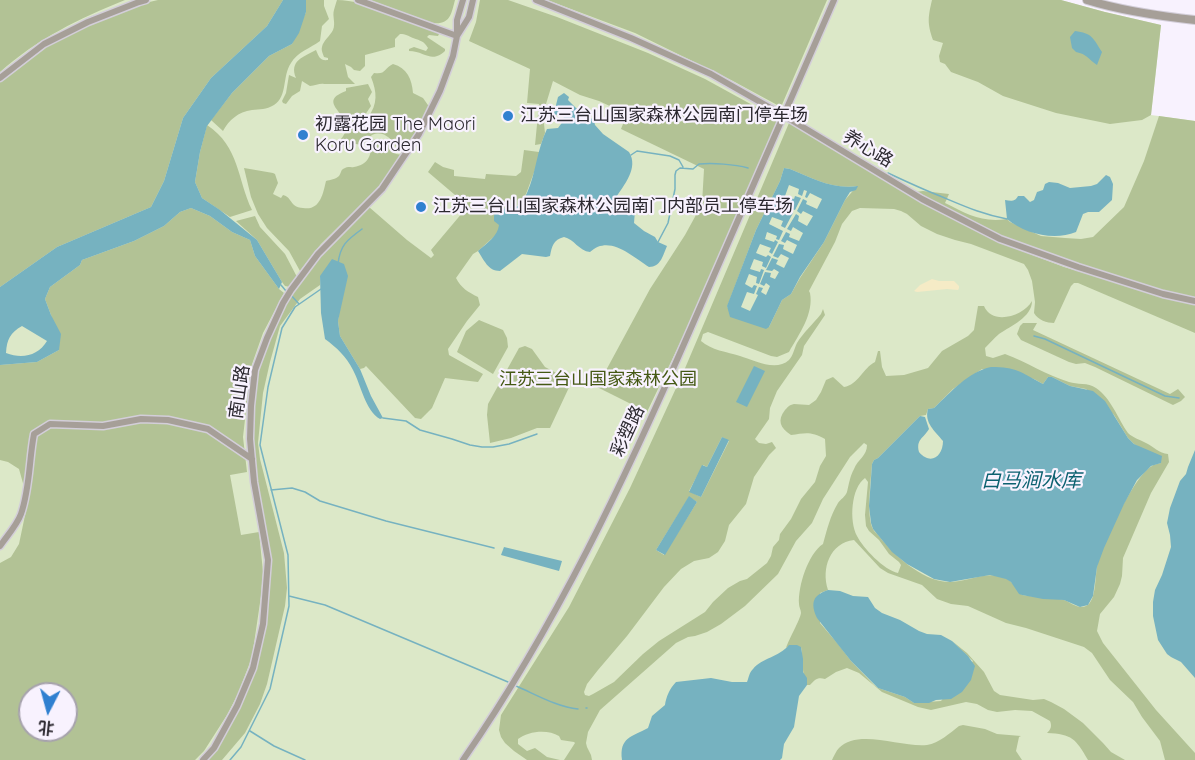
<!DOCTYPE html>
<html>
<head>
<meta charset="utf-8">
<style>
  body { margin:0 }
  #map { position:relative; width:1195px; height:760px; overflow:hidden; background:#f8f2fe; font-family:Quicksand,"Noto Sans SC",sans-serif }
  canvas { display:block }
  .north { position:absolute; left:18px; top:682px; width:60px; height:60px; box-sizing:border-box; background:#f8f2fe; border:2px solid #a6a2ac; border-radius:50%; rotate:186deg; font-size:16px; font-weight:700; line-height:24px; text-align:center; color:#2c2930 }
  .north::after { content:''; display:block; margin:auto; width:21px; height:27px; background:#3080d0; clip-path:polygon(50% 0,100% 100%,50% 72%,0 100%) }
</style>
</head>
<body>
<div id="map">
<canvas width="1195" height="760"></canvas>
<div class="north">北</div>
</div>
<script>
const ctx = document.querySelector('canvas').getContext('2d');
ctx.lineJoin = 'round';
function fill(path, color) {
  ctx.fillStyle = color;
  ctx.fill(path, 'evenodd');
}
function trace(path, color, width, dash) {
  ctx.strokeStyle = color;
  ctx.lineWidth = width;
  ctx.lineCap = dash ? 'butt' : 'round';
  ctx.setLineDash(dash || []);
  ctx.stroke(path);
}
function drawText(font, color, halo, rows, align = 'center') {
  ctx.font = font + ' Quicksand,"Noto Sans SC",sans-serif';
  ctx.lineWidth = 4.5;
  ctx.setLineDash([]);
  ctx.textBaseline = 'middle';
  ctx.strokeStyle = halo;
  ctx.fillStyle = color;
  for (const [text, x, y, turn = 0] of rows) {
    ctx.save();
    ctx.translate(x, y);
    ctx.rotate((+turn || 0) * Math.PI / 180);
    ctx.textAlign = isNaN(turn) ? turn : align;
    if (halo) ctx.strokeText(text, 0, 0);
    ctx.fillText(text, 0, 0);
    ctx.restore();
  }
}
fill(new Path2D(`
  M 0,0 L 1061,0 L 1105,12 L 1161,25 L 1151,115 L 1195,121 L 1195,760 L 0,760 ZM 30,694 L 66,694 L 66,730 L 30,730 Z`), '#dce8c8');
fill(new Path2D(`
  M 0,0 L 125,0 C 80,18 37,39 0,72 Z
  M 158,0 L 283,0 L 267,26 L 211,78 L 183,118 L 164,181 L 151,207 L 57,247 L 0,287 L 0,82 L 45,46 L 89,24 L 141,4 Z
  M 306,0 L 324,0 L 324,6 L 329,19 L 322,26 L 320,41 C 311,48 297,52 291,63 C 282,76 288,96 274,105 C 266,110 260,109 252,110 C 238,112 229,120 223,131 L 211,120 L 232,93 L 269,56 L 292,44 L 306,12 Z
  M 337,0 C 366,0 409,21 437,32 L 439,34 L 438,36 L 429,35 L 427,37 L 445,49 L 445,51 C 431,64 425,51 409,51 L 409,49 L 414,47 L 426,51 L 428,48 C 424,41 421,41 413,38 C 408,36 406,34 400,34 L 395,39 L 395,47 L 365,55 L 365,66 L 360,71 L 354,70 L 351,67 L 345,64 L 348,77 L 355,84 C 345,84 335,84 324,84 C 320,83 315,86 310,86 L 302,81 L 300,91 L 292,96 L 286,104 L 283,103 L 282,101 L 286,93 L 289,75 L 296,78 C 289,61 303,57 316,50 C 319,57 320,61 328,60 L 328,58 L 324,57 C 323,54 321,50 322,47 C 323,41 330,36 333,30 C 336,23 332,16 334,10 C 335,6 336,3 337,0 Z
  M 370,0 L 455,0 C 451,15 450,25 432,23 Z
  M 480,0 L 508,0 L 557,17 L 648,53 L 705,79 L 776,118 L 776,126 L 692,318 L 647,412 L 597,387 L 650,289 L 685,235 L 702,204 L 704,169 L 621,129 L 627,114 L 599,101 L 580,95 L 553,81 L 546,104 L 544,124 L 545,133 L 541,144 L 535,145 L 539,104 L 527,103 L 530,69 L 469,41 L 476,22 Z
  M 547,0 L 827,0 L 781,107 L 733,81 L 635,33 Z
  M 932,0 L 1061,0 L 1105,12 L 1161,25 L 1151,115 L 1142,120 L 1110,124 L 1056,113 L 1003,96 L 978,82 L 951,72 L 945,64 L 940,62 L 939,56 L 943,43 L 933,40 C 927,23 928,17 932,0 Z
  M 393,64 C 407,68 412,79 413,93 L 423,98 L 430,108 L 407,148 C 404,145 403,143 398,144 L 396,147 C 391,138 383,130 372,135 C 368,138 366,144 361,145 C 359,145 358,144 356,144 C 350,144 348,146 342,145 L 341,139 C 362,116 311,104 346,91 L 346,88 L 368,84 L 372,92 L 368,99 L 371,106 L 365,115 L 368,117 C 378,104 377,92 371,77 L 374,73 C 386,75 384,68 393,64 Z
  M 1159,116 L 1195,121 L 1195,298 L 1165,291 L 1081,265 L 1002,237 L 915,192 L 923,191 L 949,194 L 945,203 C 967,214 982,223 1007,219 L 1010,222 L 1041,236 L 1065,238 L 1081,239 L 1093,237 L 1124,207 L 1144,161 Z
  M 789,123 L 922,203 L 1001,243 L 1064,267 L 1195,305 L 1195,333 L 1078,283 L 1074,283 L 1071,286 L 1054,323 C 1047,323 1038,320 1034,313 L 1035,302 L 1032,281 L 1028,270 L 1024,264 L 971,244 L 955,240 L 937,234 L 921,226 L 907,214 L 901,211 L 894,209 L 860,208 L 852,211 L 842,224 L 835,242 L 809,291 L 810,293 C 814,314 799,334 789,352 L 777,357 L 771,356 L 708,332 L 703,334 L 701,341 C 711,350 727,352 740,356 C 753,360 776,372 789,360 C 793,356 794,349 797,343 C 803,333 813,324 821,314 L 823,309 L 825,315 L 804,346 L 802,355 L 777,391 L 770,408 L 769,419 L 755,439 L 759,443 L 766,444 L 772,442 L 776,448 L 769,455 L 754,477 L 746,504 L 729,525 L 725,541 L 718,552 L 709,558 L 694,561 L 681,569 L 664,587 L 627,636 L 598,670 L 587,684 L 584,692 L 585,695 L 589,696 L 593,694 L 614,682 L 643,654 L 659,641 L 705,612 L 713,602 L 728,588 L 740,581 L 747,579 L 767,563 L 771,556 L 773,547 L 779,540 L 780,534 L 791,519 L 801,499 L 815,482 L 820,466 L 826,456 L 825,439 C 811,431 805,433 791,435 C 780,428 777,420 785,410 C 788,407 789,405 794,404 C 798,404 805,405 809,405 L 816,400 L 821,392 L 826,380 L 833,377 L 844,387 C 858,385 863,368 875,362 L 878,351 L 880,351 L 882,367 L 886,376 L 904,375 L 928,368 L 942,351 L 968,336 L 974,330 L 978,306 L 984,306 C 992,326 1024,316 1032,301 C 1032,317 1011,326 999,334 C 994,338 990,343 985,348 L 986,356 L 993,358 L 1005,354 C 1027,362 1046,375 1069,382 C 1077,385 1088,382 1096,388 C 1111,398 1118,419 1128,433 C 1133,438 1139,439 1146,443 C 1154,447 1159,453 1168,454 L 1169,462 L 1151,493 L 1123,558 L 1122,576 L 1120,584 L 1114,597 L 1100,614 L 1097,631 L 1103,643 L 1156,710 L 1195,753 L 1195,760 L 1165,760 L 1160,741 L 1142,717 L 1133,702 L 1110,680 L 1092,653 L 1084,647 L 1026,628 L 1006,623 L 968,606 L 951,604 L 937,599 L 922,585 L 888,573 L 880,568 L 854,540 C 830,543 821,568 828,590 L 820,593 L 820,623 L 838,644 L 851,661 L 874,685 L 878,688 L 905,697 L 914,703 L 941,701 L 973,661 L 952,641 L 967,653 L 984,672 L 994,691 L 1000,695 L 1033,700 L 1044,699 L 1051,702 L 1064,709 L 1083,723 L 1103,743 L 1111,752 L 1125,760 L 1088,760 C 1076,739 1072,734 1047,733 C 1051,729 1052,726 1050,721 L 1032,711 L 1015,710 L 997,712 L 988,710 L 977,704 L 966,702 L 931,710 L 918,707 L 882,692 L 859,673 L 847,668 L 836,672 L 825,679 C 817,677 815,680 810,685 L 807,685 C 806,679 803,674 803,669 C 801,661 803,655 801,647 L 789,646 L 786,648 C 789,639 800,620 801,613 C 801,610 799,607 799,604 C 798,586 808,554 823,544 C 827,530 830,516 838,503 C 841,499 845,497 847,492 C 849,484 850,476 854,469 C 858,459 867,456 867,445 L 864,443 L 850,457 L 823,499 L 812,523 L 796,541 L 778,574 L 745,606 L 721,624 L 707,632 L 695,636 L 688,637 L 676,643 L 600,710 L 588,732 L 586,743 L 587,747 L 591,755 L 592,760 L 561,760 L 564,760 L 575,743 L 574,742 L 561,740 L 559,736 C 548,729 528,731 518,739 L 518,744 L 527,751 L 535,748 L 547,757 L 560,760 L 527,760 L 514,751 L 505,743 L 501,737 L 499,730 L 501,715 L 569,607 L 630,488 L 683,373 ZM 784,168 L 790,169 C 812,178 833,190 857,186 L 845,200 L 824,242 L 800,278 L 791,294 L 782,300 L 769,327 L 727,307 L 756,230 L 780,181 ZM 982,369 L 1034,379 L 1043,384 L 1048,377 L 1052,377 L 1070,386 L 1086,389 L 1114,415 L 1128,438 L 1134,444 L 1139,447 L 1161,463 C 1158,464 1154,464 1152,466 C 1134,475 1101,547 1097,567 C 1095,578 1096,602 1086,606 C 1079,610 1070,602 1064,600 C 1051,597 1035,597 1022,595 C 1017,591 1015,585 1010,581 C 992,567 967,583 947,582 C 921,580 894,555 879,536 C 877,533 874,532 873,529 C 866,516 871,479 872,464 L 874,460 L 878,458 L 920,416 L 926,415 L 928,409 L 934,408 L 953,389 ZM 722,437 L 729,441 L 701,497 L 689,491 L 703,465 L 707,467 ZM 865,478 L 868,482 L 865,515 L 866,526 L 869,531 L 879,540 L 889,554 L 899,562 L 901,565 L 898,573 C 884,570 863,548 857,536 C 849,521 851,488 865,478 ZM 689,497 L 697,502 L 664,555 L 656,550 Z
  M 207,125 C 240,147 237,179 252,210 L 230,217 L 202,198 L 195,182 L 200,152 Z
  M 375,139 C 388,138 389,145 396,154 L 403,155 L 375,191 L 321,244 L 300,271 L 289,251 L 267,228 L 258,214 L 251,197 L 244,168 L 273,173 L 275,174 L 278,183 L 273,194 L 281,198 L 283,195 C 290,197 289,200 294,205 C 296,207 300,208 303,208 C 320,211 323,194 326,181 C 330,180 336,179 339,176 C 342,172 340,170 345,168 C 348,166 351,168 354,167 C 368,165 373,154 370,142 Z
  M 524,150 L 539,152 L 539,159 L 526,194 L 512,213 L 499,206 L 496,209 L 500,225 L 498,233 L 478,251 L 473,254 L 456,278 C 461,288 468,292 478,297 L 480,305 L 467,321 L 448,349 L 449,355 L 483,374 L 478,382 L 445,378 L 432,408 L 421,419 L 415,418 L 366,366 L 364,368 L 360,369 L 340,336 L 338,321 L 340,305 L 320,276 L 320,285 L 300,299 L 280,326 L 270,362 L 263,393 L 258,443 L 260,459 L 284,553 L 287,588 L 285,606 L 267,684 L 260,704 L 245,733 L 222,760 L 206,760 C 248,716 275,621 269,561 C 266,530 259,501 255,471 C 249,433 252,390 264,353 C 275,319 300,279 323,252 C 337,236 354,222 369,207 L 407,240 L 431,258 L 434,255 L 431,250 L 468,206 L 428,172 L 435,162 L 443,167 L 454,170 L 454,176 L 485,179 L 486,174 L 516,176 L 521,172 Z
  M 191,208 L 210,216 L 232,232 L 250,240 L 255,256 L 279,289 L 284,293 L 263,333 L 251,367 L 243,437 L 247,472 L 230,475 L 241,535 L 259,532 L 263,572 L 261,596 L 252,657 L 238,694 L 227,715 L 204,751 L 195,760 L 0,760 L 0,563 L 11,557 L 19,544 L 28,501 L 19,469 L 8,462 L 0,460 L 0,365 L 37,362 L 59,350 L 51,315 L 45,299 L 50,287 L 80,265 L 82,260 L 134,241 L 164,226 L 180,212 ZM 30,694 L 66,694 L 66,730 L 30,730 Z
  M 255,216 L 260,227 L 285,254 L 297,277 L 290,287 L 285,286 L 282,282 L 257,240 L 236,221 Z
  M 479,320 L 503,330 L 507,338 L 508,347 L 493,374 L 457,352 L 466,331 Z
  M 1023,323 L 1037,323 L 1033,330 L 1170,394 L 1178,389 L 1185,397 L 1181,401 L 1173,405 L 1095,367 L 1085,363 L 1076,364 L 1069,362 L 1021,340 L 1017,334 L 1020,326 Z
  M 525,346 L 532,349 L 545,367 L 572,381 L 550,428 L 537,428 L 511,438 L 490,443 L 487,415 L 488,404 L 519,348 Z
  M 963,725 L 985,729 L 997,734 L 1021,736 L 1019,737 L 1016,751 L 1022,760 L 832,760 C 834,756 836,751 839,748 C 858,728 903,748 927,745 C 939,743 950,733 959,726 Z`), '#b2c295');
fill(new Path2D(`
  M 932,279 L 939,281 L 954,281 L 959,286 L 959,288 L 958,290 L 947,289 L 917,292 L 914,291 L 920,285 Z`), '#f5ebc6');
fill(new Path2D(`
  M 283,0 L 306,0 L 306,12 L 299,33 L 292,44 L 269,56 L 232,93 L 207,126 L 200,152 L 195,182 L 202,198 L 220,210 L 257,240 L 282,282 L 279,289 L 255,256 L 250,240 L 232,232 L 210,216 L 191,208 L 180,212 L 164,226 L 134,241 L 82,260 L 80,265 L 50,287 L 45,299 L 51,315 L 61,334 L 59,350 L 37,362 L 0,365 L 0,287 L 57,247 L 151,207 L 164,181 L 183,118 L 211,78 L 267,26 ZM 22,326 L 47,341 C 38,356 22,359 6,353 C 7,339 10,333 22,326 Z
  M 1075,31 C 1092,33 1093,38 1102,52 L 1097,65 C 1088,59 1087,54 1076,52 L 1072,48 L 1070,37 Z
  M 564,93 L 569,97 L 568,100 L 576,108 L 582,109 L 594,121 L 595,125 L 603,134 L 629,152 C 639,168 624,185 615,199 L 617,204 L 629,207 L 635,211 L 634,223 L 644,231 L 655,237 L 658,242 L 667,246 C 663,255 661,267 649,267 C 632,256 609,234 590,252 C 579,251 574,239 564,237 C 553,240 552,246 550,256 L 546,257 L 522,254 L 500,271 C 488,271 484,260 478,251 C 486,244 498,236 499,225 L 494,221 C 494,215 494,211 499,206 L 512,212 C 517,206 524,200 527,193 C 536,173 537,149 547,129 L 558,128 L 564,120 L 563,113 L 555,115 L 554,113 L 558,97 Z
  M 784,168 L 790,169 C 812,178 833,190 858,186 L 856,190 L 850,192 L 845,200 L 824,242 L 800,277 L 791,294 L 782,300 L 769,327 L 766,329 L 730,317 L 727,306 L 756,230 L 780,181 ZM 789,185 L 799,189 L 798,194 L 802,196 L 804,190 L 807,191 L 805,197 L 807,198 L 810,193 L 822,199 L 817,209 L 806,204 L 807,201 L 803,199 L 797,211 L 801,214 L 803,211 L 813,216 L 807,226 L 798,221 L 799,216 L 796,214 L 787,229 L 791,231 L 793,227 L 803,233 L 799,241 L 789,237 L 790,234 L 786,232 L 781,241 L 785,243 L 787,240 L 797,245 L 793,254 L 783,249 L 784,245 L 779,244 L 773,256 L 778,258 L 781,254 L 789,258 L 784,268 L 776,264 L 778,260 L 772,258 L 766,270 L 772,271 L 774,269 L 779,272 L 775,279 L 770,277 L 771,273 L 765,272 L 760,284 L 764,286 L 766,283 L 770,286 L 766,295 L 761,292 L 763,288 L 759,287 L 756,294 L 758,295 L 750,311 L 741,307 L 747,292 L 754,294 L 757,286 L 754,285 L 752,288 L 745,284 L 749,274 L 757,277 L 756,283 L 759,284 L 764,270 L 761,269 L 760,272 L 750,269 L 754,259 L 763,262 L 762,266 L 766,268 L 771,257 L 768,255 L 766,257 L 756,253 L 760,244 L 771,248 L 769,252 L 772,254 L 778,242 L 775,240 L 774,242 L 765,239 L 767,232 L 777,236 L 776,239 L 779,240 L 783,231 L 769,224 L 772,217 L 783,221 L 781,226 L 785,228 L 793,213 L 790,211 L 788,214 L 775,208 L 779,201 L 792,206 L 792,209 L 795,210 L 801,198 L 795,196 L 794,199 L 785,196 Z
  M 1106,175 L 1110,177 L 1113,184 L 1112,200 L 1099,212 L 1088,212 L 1083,214 L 1076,232 C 1054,241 1025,234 1007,219 L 1005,200 C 1011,201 1015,202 1018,196 L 1024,196 L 1030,202 L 1034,200 L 1037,192 L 1043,190 L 1045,184 L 1049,182 L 1058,183 L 1070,188 L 1091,186 L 1097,184 Z
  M 332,259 L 344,264 L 348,276 L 338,321 L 340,336 L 360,369 L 371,396 L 383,418 L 380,419 C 365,410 361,385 353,370 C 346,356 337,348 325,339 L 321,313 L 320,276 Z
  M 754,366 L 765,371 L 747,407 L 736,402 Z
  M 991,367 C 1017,367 1020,372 1043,384 L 1048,377 L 1052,377 L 1070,386 L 1093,391 L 1105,401 L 1128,438 L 1134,444 L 1162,456 L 1161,463 L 1151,466 L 1137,480 L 1124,504 L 1104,548 L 1097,567 L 1093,596 L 1088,605 L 1080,607 L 1064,600 L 1043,599 L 1022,595 L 1019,594 L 1011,582 L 1006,579 L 990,575 L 950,582 L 934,579 L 907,564 L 892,552 L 873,529 L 871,523 L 869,506 L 872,464 L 874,460 L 878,458 L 920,416 L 925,417 L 929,429 C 923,439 916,439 919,452 C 931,466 943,456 943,441 C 935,431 924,423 928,409 L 934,408 C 951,392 968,372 991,367 Z
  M 722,437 L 729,440 L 701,497 L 689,492 L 702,465 L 707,467 Z
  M 1195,450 L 1195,678 L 1181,662 L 1171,657 L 1167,654 L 1158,640 L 1153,616 L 1153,602 L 1155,590 L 1162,575 L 1171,547 L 1170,535 L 1167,523 L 1170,508 L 1180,481 L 1186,474 L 1188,467 Z
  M 689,496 L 697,502 L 665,555 L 656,550 Z
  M 504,547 L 562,561 L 559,571 L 501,555 Z
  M 828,590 L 840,591 L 853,596 L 868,597 L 875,608 L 882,613 L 900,620 L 919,631 L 927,634 L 941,635 L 952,641 L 968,656 L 975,666 L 971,680 L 962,692 L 951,699 L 936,700 L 929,703 L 914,703 L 905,697 L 878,688 L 851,661 L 817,618 C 810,603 813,595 828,590 Z
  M 789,645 L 797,645 L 801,647 L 803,659 L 803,672 L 807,678 L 807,685 L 799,696 L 794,727 L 784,744 L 782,758 L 780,760 L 622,760 C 619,737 632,737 648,728 L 652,716 L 665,705 C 666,697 670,688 676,682 L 711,678 L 732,682 L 747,682 C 749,677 749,673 753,669 C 762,658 779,657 789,645 Z`), '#76b2c0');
trace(new Path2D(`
  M 631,155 L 637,151 L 670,156 L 679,160 L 683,167
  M 888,173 C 905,181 922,189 940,196 C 964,206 981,214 1007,219
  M 658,242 L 668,223 L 675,189 L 675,175 L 676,171 L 680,168 L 693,169 L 699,164 C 713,163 734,164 748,168
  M 338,264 C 340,245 347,240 362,229
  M 281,285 L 286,291
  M 290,294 L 299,304
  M 1034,336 L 1045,339 L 1165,396 L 1179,398
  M 383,418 L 406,421 L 420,430 L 452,439 L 470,445 L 482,447 L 493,447 L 509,444 L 537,434
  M 271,490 L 292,488 L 305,492 L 320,501 L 386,521 L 494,548
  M 289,596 L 325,605 L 508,682
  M 516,686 C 535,694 557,707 578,709
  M 586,708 L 587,708
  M 250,731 L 274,746 L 305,760
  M 230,760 L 241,747 L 270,689 L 289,606 L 288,555 L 260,445 L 268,387 L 282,328 L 295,307 L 321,289`), '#76b2c0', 1.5);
const minor = new Path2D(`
  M 463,0 L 457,20 L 457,36 L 469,17 L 473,0
  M 536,0 L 631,38 L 711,74 L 783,115 L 922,199 L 1000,239 L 1078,267 L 1163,294 L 1195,301
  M 0,78 L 44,44 L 88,22 L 139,2 L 146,0
  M 0,546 C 7,536 17,525 21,514 C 30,488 29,460 34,434 L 50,424 L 103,426 L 141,419 L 168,420 L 208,429 L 252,459
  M 203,760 L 214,748 L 237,706 L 253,668 L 263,624 L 268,560 L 254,482 L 250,439 L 251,406 L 255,370 L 267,338 L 283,303 L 291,290 L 318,254 L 382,189 L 419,134 L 440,91 L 453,56 L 457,36 L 358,0
  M 463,760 C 556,626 626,477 691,328 C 739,219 786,109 834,0`);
const tertiary = new Path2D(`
  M 1087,0 C 1122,11 1158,16 1195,20`);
trace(minor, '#d3ced9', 9);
trace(tertiary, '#d3ced9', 10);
trace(minor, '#a69f98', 6);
trace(tertiary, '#a69f98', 8);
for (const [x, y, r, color] of [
  [508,116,6,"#3080d0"],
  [303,135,6,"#3080d0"],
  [421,207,6,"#3080d0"]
]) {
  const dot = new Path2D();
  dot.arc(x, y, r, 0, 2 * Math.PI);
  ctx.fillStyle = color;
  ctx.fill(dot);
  trace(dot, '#f8f2fe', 2);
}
drawText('18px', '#2c2930', '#f8f2fe', [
  ["江苏三台山国家森林公园南门停车场",520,116],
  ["初露花园 The Maori",315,125],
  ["Koru Garden",315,146],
  ["江苏三台山国家森林公园南门内部员工停车场",433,207]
], 'left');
drawText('18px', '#2c2930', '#f8f2fe', [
  ["养心路",868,149,31],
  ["南山路",240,392,-82],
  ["彩塑路",628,431,-65]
]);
drawText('18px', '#455914', '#f8f2fe', [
  ["江苏三台山国家森林公园",598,380]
]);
drawText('italic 20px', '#0c6170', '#f8f2fe', [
  ["白马涧水库",1031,481]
]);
</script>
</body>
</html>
